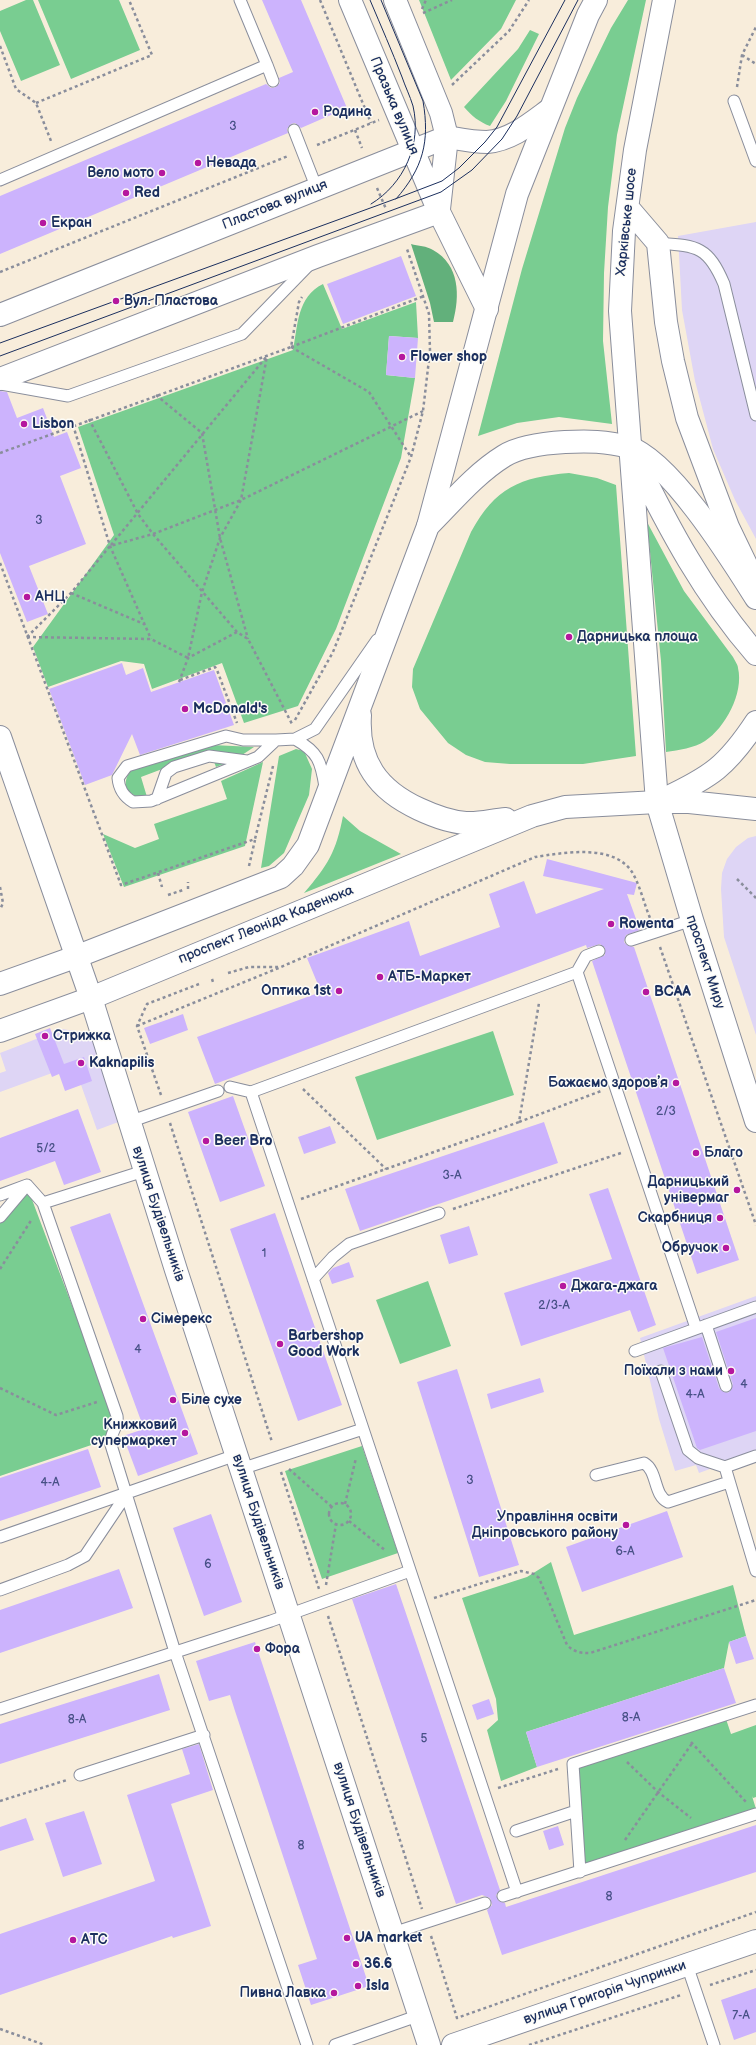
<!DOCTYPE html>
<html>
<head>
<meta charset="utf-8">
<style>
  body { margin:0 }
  canvas { display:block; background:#f8eddb }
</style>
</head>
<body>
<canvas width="756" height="2045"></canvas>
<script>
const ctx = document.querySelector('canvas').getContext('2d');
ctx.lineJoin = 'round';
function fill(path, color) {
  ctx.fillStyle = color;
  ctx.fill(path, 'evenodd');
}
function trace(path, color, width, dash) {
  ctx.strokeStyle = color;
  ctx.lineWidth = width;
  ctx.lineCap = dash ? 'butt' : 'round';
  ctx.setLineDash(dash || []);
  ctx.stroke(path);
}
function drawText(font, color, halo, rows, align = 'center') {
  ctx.font = font + ' "Balsamiq Sans",sans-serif';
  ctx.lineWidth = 3;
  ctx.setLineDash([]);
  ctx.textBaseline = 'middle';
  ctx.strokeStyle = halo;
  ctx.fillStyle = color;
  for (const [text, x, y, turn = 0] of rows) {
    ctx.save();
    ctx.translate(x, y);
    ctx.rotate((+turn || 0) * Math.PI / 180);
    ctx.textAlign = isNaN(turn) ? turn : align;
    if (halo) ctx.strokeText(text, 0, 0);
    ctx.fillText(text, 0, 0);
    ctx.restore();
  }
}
fill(new Path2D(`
  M 756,222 L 756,539 L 735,500 L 713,449 L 695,381 L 682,310 L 678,236 Z
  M 756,836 L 756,1035 L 724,937 L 721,889 L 722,873 L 727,859 L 736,847 L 748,838 Z
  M 62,1029 L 81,1032 L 96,1041 L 121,1121 L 97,1130 L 74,1065 L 0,1092 L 0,1073 L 6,1071 L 0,1053 Z
  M 756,1296 L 756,1452 L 699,1473 L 696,1465 L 675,1471 L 659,1419 L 640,1338 Z`), '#ded5f5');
fill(new Path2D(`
  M 26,0 L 33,0 L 60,65 L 21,81 L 0,31 L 0,11 Z
  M 38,0 L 119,0 L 140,50 L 71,79 Z
  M 419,0 L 516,0 L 501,29 L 451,80 Z
  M 628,0 L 646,0 L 617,135 L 608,207 L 604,273 L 603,341 L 612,424 L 559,417 L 517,423 L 478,436 L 522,269 L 565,128 L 577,98 L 611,28 Z
  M 530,30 L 539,34 L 506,101 L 490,126 C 479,122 472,116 464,107 L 518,49 Z
  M 323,284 L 342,329 L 416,302 L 418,338 L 389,336 L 386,375 L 415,378 L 401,458 L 336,629 L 298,706 L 244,723 L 222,663 L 152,689 L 144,664 L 121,661 L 48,687 L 33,647 L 114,535 L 78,427 L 293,350 C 298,325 297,297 323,284 Z
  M 569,473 L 597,478 L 616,485 L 636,756 L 583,764 L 510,764 L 485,762 L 466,755 L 448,743 L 420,709 L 412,687 L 413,669 L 471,532 C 495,488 520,477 569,473 Z
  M 647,522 L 684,591 L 733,657 C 735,661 738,665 738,668 C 744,693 725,728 705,741 C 694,748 679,750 666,752 L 661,661 Z
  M 212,745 L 254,747 L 236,759 L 216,767 L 210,751 L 141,777 L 147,797 L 140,799 L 126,790 C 125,781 126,776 132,770 Z
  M 296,749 L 304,751 L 312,769 L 309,795 L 284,853 L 269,866 L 261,868 L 279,756 Z
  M 263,762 L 245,846 L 124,887 L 103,834 L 135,848 L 159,839 L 154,824 L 227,799 L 221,781 Z
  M 343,816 L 360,831 L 401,854 L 304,893 C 328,865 336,852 343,816 Z
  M 493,1031 L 514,1095 L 377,1140 L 355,1077 Z
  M 28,1189 L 116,1422 L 109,1439 L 0,1476 L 0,1220 Z
  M 428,1281 L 451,1346 L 400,1364 L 376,1300 Z
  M 362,1446 L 398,1553 L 322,1579 L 285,1471 Z
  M 551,1562 L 574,1635 L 733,1585 L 746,1636 L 729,1642 L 724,1668 L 526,1732 L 537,1767 L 501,1781 L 487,1730 L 498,1720 L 496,1699 L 462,1598 L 527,1577 Z
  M 725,1716 L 731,1734 L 756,1725 L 756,1797 L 753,1798 L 752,1796 L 756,1809 L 580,1872 L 573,1767 Z`), '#79cd91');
fill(new Path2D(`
  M 411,244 C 418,246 427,246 433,250 C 460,265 460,296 453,322 L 434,322 L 430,303 Z`), '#62b07b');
fill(new Path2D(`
  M 262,0 L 301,0 L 347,108 L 301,128 L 295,123 L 291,124 L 287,129 L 288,133 L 0,254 L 0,196 L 266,84 L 271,88 L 276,87 L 280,83 L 279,78 L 293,72 Z
  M 401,256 L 416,296 L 343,324 L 327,284 Z
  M 389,336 L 418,338 L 415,378 L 386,375 Z
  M 0,391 L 7,392 L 17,418 L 43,408 L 54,437 L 67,432 L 81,468 L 60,476 L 86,544 L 29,566 L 48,614 L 27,622 L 0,553 Z
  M 122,663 L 126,675 L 143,668 L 151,692 L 214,670 L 234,725 L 140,755 L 132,734 L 112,775 L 85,785 L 49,689 Z
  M 547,859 L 637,883 L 634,895 L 627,894 L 640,930 L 626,935 L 624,942 L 627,945 L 634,947 L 739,1260 L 697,1274 L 592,961 L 605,955 L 605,948 L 600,944 L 587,948 L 586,945 L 215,1084 L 197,1037 L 321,992 L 307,958 L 409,921 L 420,956 L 500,927 L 489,894 L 524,881 L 536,914 L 604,889 L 543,876 Z
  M 183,1014 L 188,1030 L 150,1044 L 144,1028 Z
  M 50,1028 L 64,1064 L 84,1057 L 92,1081 L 65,1091 L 59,1074 L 52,1077 L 35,1034 Z
  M 233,1096 L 265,1186 L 220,1202 L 188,1112 Z
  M 78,1109 L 101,1172 L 64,1185 L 55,1161 L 0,1181 L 0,1138 Z
  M 544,1122 L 558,1163 L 360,1231 L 345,1189 Z
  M 330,1126 L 336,1143 L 304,1154 L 298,1137 Z
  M 608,1188 L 656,1325 L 638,1332 L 630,1310 L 521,1346 L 504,1293 L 612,1259 L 589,1194 Z
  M 110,1213 L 198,1454 L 138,1476 L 123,1436 L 144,1429 L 70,1227 Z
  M 275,1213 L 342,1405 L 298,1421 L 230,1229 Z
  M 469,1226 L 478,1255 L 449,1264 L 440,1235 Z
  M 349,1262 L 354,1277 L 332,1284 L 328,1273 L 333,1268 Z
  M 756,1318 L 756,1431 L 700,1450 L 697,1448 L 663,1348 L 702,1337 L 719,1388 L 722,1391 L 728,1393 L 731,1390 L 733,1384 L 716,1332 Z
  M 457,1369 L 519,1565 L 479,1577 L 417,1382 Z
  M 540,1378 L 544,1392 L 491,1409 L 487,1394 Z
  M 88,1449 L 101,1487 L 0,1521 L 0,1478 Z
  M 667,1511 L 683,1557 L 582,1592 L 566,1547 Z
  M 211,1514 L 242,1602 L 204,1616 L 173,1528 Z
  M 119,1569 L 133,1608 L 0,1653 L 0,1610 Z
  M 396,1584 L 500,1890 L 496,1895 L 499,1901 L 505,1903 L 506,1907 L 756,1825 L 756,1872 L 502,1955 L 487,1910 L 492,1905 L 490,1898 L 482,1895 L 456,1904 L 352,1599 Z
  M 746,1636 L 754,1659 L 736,1664 L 729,1642 Z
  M 255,1642 L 369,1986 L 311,2005 L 298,1965 L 317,1959 L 235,1711 L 230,1695 L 209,1701 L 196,1661 Z
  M 724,1668 L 736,1703 L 537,1767 L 526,1732 Z
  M 159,1674 L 170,1710 L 0,1764 L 0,1724 Z
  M 489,1699 L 494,1714 L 477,1720 L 472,1705 Z
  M 199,1744 L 213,1790 L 171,1804 L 211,1926 L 173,1938 L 172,1936 L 0,1995 L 0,1934 L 155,1881 L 127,1795 L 190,1774 L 182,1749 Z
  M 84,1811 L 102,1864 L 63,1877 L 45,1823 Z
  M 26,1818 L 34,1840 L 0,1851 L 0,1827 Z
  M 558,1826 L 564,1845 L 549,1850 L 543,1831 Z
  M 756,1988 L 756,2032 L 734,2040 L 721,2000 Z`), '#ccb3fd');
const service = new Path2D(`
  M 267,65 L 273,81
  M 734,101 L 756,161
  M 294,130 L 317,189
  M 0,180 L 267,65 L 240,0
  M 658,243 C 697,246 708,246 724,284 L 756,415
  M 0,384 L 68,396 L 242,334 L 309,265
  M 295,739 C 318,752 321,761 325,787
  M 276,740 L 258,757 L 151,801 L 133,802 C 123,796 119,789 118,778 L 127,766 L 226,736 L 243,740 L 276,740 L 295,739 L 315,729 L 377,640
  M 157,799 L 166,773 L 174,767 L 209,756 L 247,761
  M 631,940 L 692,920
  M 577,972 L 696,1328
  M 230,1087 L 251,1092 L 542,985 L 577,972 L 586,956 L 599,951
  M 251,1092 L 517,1892
  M 129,1122 L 218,1091
  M 0,1195 L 27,1185
  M 43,1203 L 144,1171
  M 0,1217 L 27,1185 L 43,1203 L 117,1416 C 119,1427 109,1433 111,1445 L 175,1652 L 307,2045
  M 313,1279 L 333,1257 L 349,1244 L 439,1213
  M 706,1325 L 726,1386
  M 635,1351 L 756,1307
  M 661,1371 L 688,1450 L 698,1458 L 725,1467
  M 756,1456 L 725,1467 L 756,1571
  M 241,1469 L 363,1429
  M 596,1475 L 644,1463 C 658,1471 653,1495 668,1502 L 729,1482
  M 0,1537 L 236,1455
  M 0,1590 L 68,1565 L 85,1556 L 126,1495
  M 0,1709 L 271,1621 L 410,1571
  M 80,1775 L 204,1735
  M 516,1831 L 576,1811
  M 580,1872 L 573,1764 L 756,1705
  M 503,1896 L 756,1814
  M 393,1933 L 485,1903
  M 687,1965 L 714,2045
  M 335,2045 L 420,2015`);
const minor = new Path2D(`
  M 0,315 L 447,137 C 459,139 474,142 487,142 C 511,140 530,124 549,110
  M 0,379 L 318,256 L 439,212
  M 0,737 L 91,998
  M 453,2045 L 756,1941`);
const tertiary = new Path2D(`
  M 350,0 L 439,212 L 487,309
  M 395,0 L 441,113 L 447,137 L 439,209
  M 91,998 L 176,1270 L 429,2045`);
const secondary = new Path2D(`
  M 657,802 L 692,920 L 756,1121`);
const primary = new Path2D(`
  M 628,208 L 658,243 L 666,322 L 673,361 L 687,418 L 728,527 L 754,581
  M 634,457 C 669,529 704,594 756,654
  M 428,526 L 517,194 L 588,15 L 596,0
  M 657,802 L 620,311 L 624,231 L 635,150 L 664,0`);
const trunk = new Path2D(`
  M 360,715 C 357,762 378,790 419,809 C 434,816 449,822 466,823 C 479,824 493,820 506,819
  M 664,799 C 711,777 727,766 756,722
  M 0,984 L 78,956 L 281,877 L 293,866 L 308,845 L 428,526 C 452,502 475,474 504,456 C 520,446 547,443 565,442 C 587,441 607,441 628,447 C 670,460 732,560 756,598
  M 0,1031 L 91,998 L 532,816 L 565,807 L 657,802 L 689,802 L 756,809`);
trace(service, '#8a8e9c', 13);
trace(minor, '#8a8e9c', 24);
trace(tertiary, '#8a8e9c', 24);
trace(secondary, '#8a8e9c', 24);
trace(primary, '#8a8e9c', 24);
trace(trunk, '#8a8e9c', 24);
trace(new Path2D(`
  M 320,0 L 371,123
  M 422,9 L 426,0
  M 423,13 L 452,0
  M 0,46 L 16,89 L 36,103 L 51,141
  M 742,55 L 756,64
  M 452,85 L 509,31 L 529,0
  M 737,87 L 742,55 L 756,27
  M 36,103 L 152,55 L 129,0
  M 355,130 L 362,148
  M 317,145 L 379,120
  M 377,188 L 386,209
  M 0,272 L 288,156
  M 291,347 L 369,392 L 411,457
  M 291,347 L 424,296
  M 156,395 L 202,433 L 220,538 L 248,639
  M 89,419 L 138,514 L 153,534 L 237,632 L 248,639 L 292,724
  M 73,425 L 110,546 L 151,639
  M 0,453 L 291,347 L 299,302 L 302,297
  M 111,545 L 267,356
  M 0,563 L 121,885 L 255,839 L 273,766
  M 71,593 L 144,624
  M 27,637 L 151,639 L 188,658 L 202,592 L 220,538 L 241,500 L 267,356
  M 27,637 L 71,593 L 110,546 L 153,534 L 241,500 L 423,411
  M 180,680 L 215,667 L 217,670 L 237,723
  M 179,682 L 188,658 L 237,632
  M 295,720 L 333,652 L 411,457 L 423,411 L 430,351 L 429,314 L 407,249 L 405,248
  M 249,866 L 255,840
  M 158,873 L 162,887
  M 737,879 L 756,898
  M 0,887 L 3,903 L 0,910
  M 188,889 L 188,882
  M 168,895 L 183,890
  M 660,947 L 756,1225
  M 228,973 L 249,967 L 278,967
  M 212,979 L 213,982
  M 137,1026 L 281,967 L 535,857 C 562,853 613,843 632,872 C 640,885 644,904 650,918
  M 303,1089 L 386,1169
  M 161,1095 L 137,1026 L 147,1004 L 199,984
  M 519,1122 L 601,1091
  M 170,1123 L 272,1442
  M 301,1199 L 519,1122 L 539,1003
  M 453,1209 L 621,1153
  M 0,1269 L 32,1219
  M 0,1388 L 56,1415 L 97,1402
  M 289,1469 L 332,1507
  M 281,1472 L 319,1589
  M329 1514a11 11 0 1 1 22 0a11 11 0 1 1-22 0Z
  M 345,1504 L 356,1458
  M 349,1521 L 386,1551
  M 326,1585 L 336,1524
  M 434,1598 L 521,1571 L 534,1574 L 539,1578 L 567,1645 C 574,1652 580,1653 590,1653 L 756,1600
  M 328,1616 L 422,1909
  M 691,1742 L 746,1802
  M 627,1762 L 658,1792 L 691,1818
  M 498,1788 L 558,1769
  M 0,1801 L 67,1780
  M 625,1840 L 693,1742
  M 431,1936 L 457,2018 L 756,1912
  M 710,1985 L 756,1970
  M 0,2029 L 45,2045
  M 529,2045 L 681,1995`), '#8a8e9c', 2.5, [3, 3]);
trace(service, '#fff', 11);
trace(minor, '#fff', 22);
trace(tertiary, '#fff', 22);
trace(secondary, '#fff', 22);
trace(primary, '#fff', 22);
trace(trunk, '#fff', 22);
trace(new Path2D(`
  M 370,0 C 381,26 392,51 402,77 C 405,86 410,96 413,106 C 422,144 404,184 371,204
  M 381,0 L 423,101 C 430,142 423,168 396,199
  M 0,343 L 395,199 L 442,181 L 459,168 L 485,142 L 497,127 L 565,0
  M 0,356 L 441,192 L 472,170 L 502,139 L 517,116 L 578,0`), '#1b2f5e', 1);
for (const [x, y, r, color] of [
  [315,112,4,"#b5179e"],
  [198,163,4,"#b5179e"],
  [162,173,4,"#b5179e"],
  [126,193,4,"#b5179e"],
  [43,223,4,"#b5179e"],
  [116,301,4,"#b5179e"],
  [402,357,4,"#b5179e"],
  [24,424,4,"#b5179e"],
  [27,597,4,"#b5179e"],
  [569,637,4,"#b5179e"],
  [185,709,4,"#b5179e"],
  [611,924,4,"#b5179e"],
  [380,977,4,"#b5179e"],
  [339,991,4,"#b5179e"],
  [646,992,4,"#b5179e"],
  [45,1036,4,"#b5179e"],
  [81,1063,4,"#b5179e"],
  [676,1083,4,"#b5179e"],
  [206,1141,4,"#b5179e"],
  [696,1153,4,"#b5179e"],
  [737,1190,4,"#b5179e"],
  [720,1218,4,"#b5179e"],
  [726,1248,4,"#b5179e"],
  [563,1286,4,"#b5179e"],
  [143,1319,4,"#b5179e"],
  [280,1344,4,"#b5179e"],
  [731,1371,4,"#b5179e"],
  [173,1400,4,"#b5179e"],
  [185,1433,4,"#b5179e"],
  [626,1525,4,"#b5179e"],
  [257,1649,4,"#b5179e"],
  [347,1938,4,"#b5179e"],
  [73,1940,4,"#b5179e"],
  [356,1964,4,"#b5179e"],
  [358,1986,4,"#b5179e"],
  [334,1993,4,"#b5179e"]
]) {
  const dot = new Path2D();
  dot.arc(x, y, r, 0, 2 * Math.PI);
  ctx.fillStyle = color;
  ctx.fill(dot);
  trace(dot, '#fdfcf7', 1.5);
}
drawText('12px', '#475086', null, [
  ["3",233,127],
  ["3",39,521],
  ["2/3",666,1112],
  ["5/2",46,1149],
  ["3-А",452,1176],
  ["1",264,1254],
  ["2/3-А",554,1306],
  ["4",138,1350],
  ["4",744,1385],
  ["4-А",695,1395],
  ["3",470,1481],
  ["4-А",50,1483],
  ["6-А",625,1552],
  ["6",208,1565],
  ["8-А",631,1718],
  ["8-А",77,1720],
  ["5",424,1739],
  ["8",301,1846],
  ["8",609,1897],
  ["7-А",741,2016]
]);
drawText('14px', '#1b2f5e', '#fdfcf7', [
  ["Празька вулиця",394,106,67],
  ["Пластова вулиця",275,205,-22],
  ["Харківське шосе",627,222,-84],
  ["проспект Леоніда Каденюка",266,925,-22],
  ["проспект Миру",705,962,72],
  ["вулиця Будівельників",158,1214,72],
  ["вулиця Будівельників",258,1522,72],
  ["вулиця Будівельників",359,1830,72],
  ["вулиця Григорія Чупринки",605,1993,-19]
]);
drawText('bold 14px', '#1b2f5e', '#fdfcf7', [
  ["Родина",323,112],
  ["Невада",206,163],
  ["Вело мото",154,173,"right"],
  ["Red",134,193],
  ["Екран",51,223],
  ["Вул. Пластова",124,301],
  ["Flower shop",410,357],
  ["Lisbon",32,424],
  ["АНЦ",35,597],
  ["Дарницька площа",577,637],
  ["McDonald's",193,709],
  ["Rowenta",619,924],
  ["АТБ-Маркет",388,977],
  ["Оптика 1st",331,991,"right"],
  ["BCAA",654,992],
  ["Стрижка",53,1036],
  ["Kaknapilis",89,1063],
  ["Бажаємо здоровʼя",668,1083,"right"],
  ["Beer Bro",214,1141],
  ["Благо",704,1153],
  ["Дарницький",729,1182,"right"],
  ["універмаг",729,1198,"right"],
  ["Скарбниця",712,1218,"right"],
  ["Обручок",718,1248,"right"],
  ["Джага-джага",571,1286],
  ["Сімерекс",151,1319],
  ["Barbershop",288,1336],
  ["Good Work",288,1352],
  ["Поїхали з нами",723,1371,"right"],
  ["Біле сухе",181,1400],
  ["Книжковий",177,1425,"right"],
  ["супермаркет",177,1441,"right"],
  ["Управління освіти",618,1517,"right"],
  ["Дніпровського району",618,1533,"right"],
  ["Фора",265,1649],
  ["UA market",355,1938],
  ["АТС",81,1940],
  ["36.6",364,1964],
  ["Isla",366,1986],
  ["Пивна Лавка",326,1993,"right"]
], 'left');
</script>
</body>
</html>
